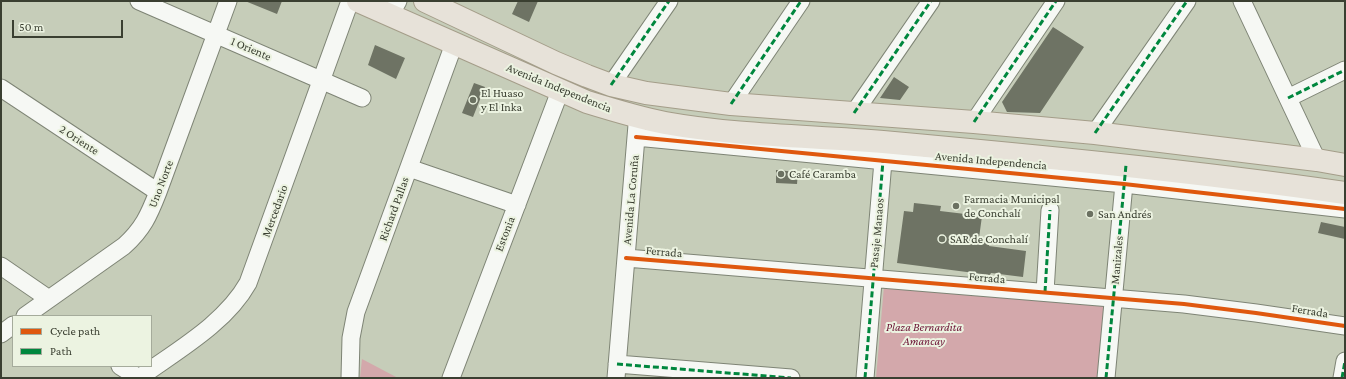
<!DOCTYPE html>
<html>
<head>
<meta charset="utf-8">
<style>
  body { margin:0 }
  #map { position:relative; width:1346px; height:379px; overflow:hidden; background:#c6cdb9; font-family:"Crimson Pro",serif }
  canvas { display:block }
  .frame { position:absolute; inset:0; border:2px solid #3a3f31; pointer-events:none }
  .legend { position:absolute; left:12px; top:315px; width:140px; height:52px; box-sizing:border-box; background:#ecf3e1; border:1px solid #a5ab9b; margin:0; padding:5px 7px; list-style:none; font-size:12px; color:#3a3f31 }
  .legend li { display:flex; align-items:center; gap:8px; height:20px }
  .legend b { width:20px; border:1px solid #a5ab9b }
  .scale { position:absolute; left:12px; top:20px; width:111px; height:18px; box-sizing:border-box; border:2px solid #3a3f31; border-top:0; padding-left:5px; font-size:12px; line-height:14px; white-space:nowrap; color:#3a3f31; -webkit-text-stroke:3px #ecf3e1; paint-order:stroke }
</style>
</head>
<body>
<div id="map">
<canvas width="1346" height="379"></canvas>
<div class="frame"></div>
<ul class="legend">
<li><b style="height:5px;background:#df580e"></b>Cycle path</li>
<li><b style="height:5px;background:#00873e"></b>Path</li>
</ul>
<div class="scale">50 m</div>
</div>
<script>
const ctx = document.querySelector('canvas').getContext('2d');
ctx.lineJoin = 'round';
function fill(path, color) {
  ctx.fillStyle = color;
  ctx.fill(path, 'evenodd');
}
function trace(path, color, width, dash) {
  ctx.strokeStyle = color;
  ctx.lineWidth = width;
  ctx.lineCap = dash ? 'butt' : 'round';
  ctx.setLineDash(dash || []);
  ctx.stroke(path);
}
function drawText(font, color, halo, rows, align = 'center') {
  ctx.font = font + ' "Crimson Pro",serif';
  ctx.lineWidth = 4;
  ctx.setLineDash([]);
  ctx.textBaseline = 'middle';
  ctx.strokeStyle = halo;
  ctx.fillStyle = color;
  for (const [text, x, y, turn = 0] of rows) {
    ctx.save();
    ctx.translate(x, y);
    ctx.rotate((+turn || 0) * Math.PI / 180);
    ctx.textAlign = isNaN(turn) ? turn : align;
    if (halo) ctx.strokeText(text, 0, 0);
    ctx.fillText(text, 0, 0);
    ctx.restore();
  }
}
fill(new Path2D(`
  M 884,286 L 1105,305 L 1098,378 L 876,378 Z
  M 362,359 L 398,378 L 360,378 Z`), '#d3a8ab');
fill(new Path2D(`
  M 245,1 L 282,1 L 277,14 Z
  M 518,1 L 538,1 L 529,22 L 512,14 Z
  M 1053,27 L 1084,47 L 1040,113 L 1007,112 L 1002,102 Z
  M 375,45 L 405,58 L 396,79 L 368,65 Z
  M 894,77 L 909,87 L 900,100 L 880,98 Z
  M 474,83 L 485,87 L 473,117 L 462,113 Z
  M 776,170 L 798,172 L 797,184 L 776,183 Z
  M 914,203 L 941,206 L 940,211 L 982,216 L 979,238 L 990,240 L 989,246 L 1026,251 L 1023,277 L 991,273 L 990,275 L 897,263 L 904,211 L 913,212 Z
  M 1321,222 L 1345,227 L 1345,239 L 1318,233 Z`), '#6e7364');
const minor = new Path2D(`
  M 139,1 L 362,98
  M 1242,1 L 1317,160
  M 390,15 L 398,1
  M 611,85 L 669,1
  M 1,88 L 158,192
  M 1288,98 L 1345,70
  M 731,104 L 801,1
  M 854,113 L 931,1
  M 974,122 L 1056,1
  M 1095,133 L 1187,1
  M 636,137 L 1124,184 L 1345,209
  M 409,168 L 517,205
  M 626,258 L 1184,304 L 1256,313 L 1345,326
  M 1,266 L 49,299
  M 1045,292 L 1050,210
  M 25,316 L 124,246 C 143,229 149,215 158,192 L 228,1
  M 1,334 L 13,325
  M 617,364 L 791,378
  M 120,366 L 139,378
  M 139,378 C 176,351 225,324 248,283 L 350,1
  M 350,378 L 351,338 L 356,312 L 454,44
  M 451,378 L 560,91
  M 616,378 L 637,125
  M 865,378 L 883,161
  M 1106,378 L 1125,173
  M 1342,378 L 1345,361`);
const major = new Path2D(`
  M 358,1 L 587,102 C 613,110 639,118 665,123 C 737,136 811,136 883,142 C 1037,156 1192,171 1345,193
  M 425,1 L 556,63 L 587,76 L 611,85 L 646,93 L 731,104 L 974,122 L 1095,133 L 1317,160 L 1345,165`);
trace(minor, '#7e8475', 19);
trace(major, '#a49d89', 24);
trace(minor, '#f6f8f4', 17);
trace(major, '#e7e2d9', 22);
trace(new Path2D(`
  M 611,85 L 669,1
  M 1288,98 L 1345,70
  M 731,104 L 801,1
  M 854,113 L 931,1
  M 974,122 L 1056,1
  M 1095,133 L 1187,1
  M 1045,292 L 1050,210
  M 617,364 L 791,378
  M 865,378 L 883,161
  M 1106,378 L 1126,165
  M 1342,378 L 1345,361`), '#00873e', 3, [6, 3]);
trace(new Path2D(`
  M 636,137 L 1124,184 L 1345,209
  M 626,258 L 1184,304 L 1256,313 L 1345,326`), '#df580e', 4);
for (const [x, y, r, color] of [
  [473,100,4,"#6b7161"],
  [781,174,4,"#6b7161"],
  [956,206,4,"#6b7161"],
  [1090,214,4,"#6b7161"],
  [942,239,4,"#6b7161"]
]) {
  const dot = new Path2D();
  dot.arc(x, y, r, 0, 2 * Math.PI);
  ctx.fillStyle = color;
  ctx.fill(dot);
  trace(dot, '#ecf3e1', 1.5);
}
drawText('12px', '#3a3f31', '#ecf3e1', [
  ["1 Oriente",251,49,23],
  ["Avenida Independencia",559,88,22],
  ["2 Oriente",79,140,33],
  ["Avenida Independencia",991,161,5],
  ["Uno Norte",161,184,-69],
  ["Avenida La Coruña",631,200,-85],
  ["Richard Pallas",394,209,-70],
  ["Mercedario",275,211,-70],
  ["Pasaje Manaos",877,233,-85],
  ["Estonia",505,234,-69],
  ["Ferrada",664,252,5],
  ["Manizales",1117,260,-85],
  ["Ferrada",987,278,5],
  ["Ferrada",1310,311,9]
]);
drawText('12px', '#3a3f31', '#ecf3e1', [
  ["El Huaso",481,93],
  ["y El Inka",481,107],
  ["Café Caramba",789,174],
  ["Farmacia Municipal",964,199],
  ["de Conchalí",964,213],
  ["San Andrés",1098,214],
  ["SAR de Conchalí",950,239]
], 'left');
drawText('italic 12px', '#6c1335', '#ecf3e1', [
  ["Plaza Bernardita",924,327],
  ["Amancay",924,341]
]);
</script>
</body>
</html>
